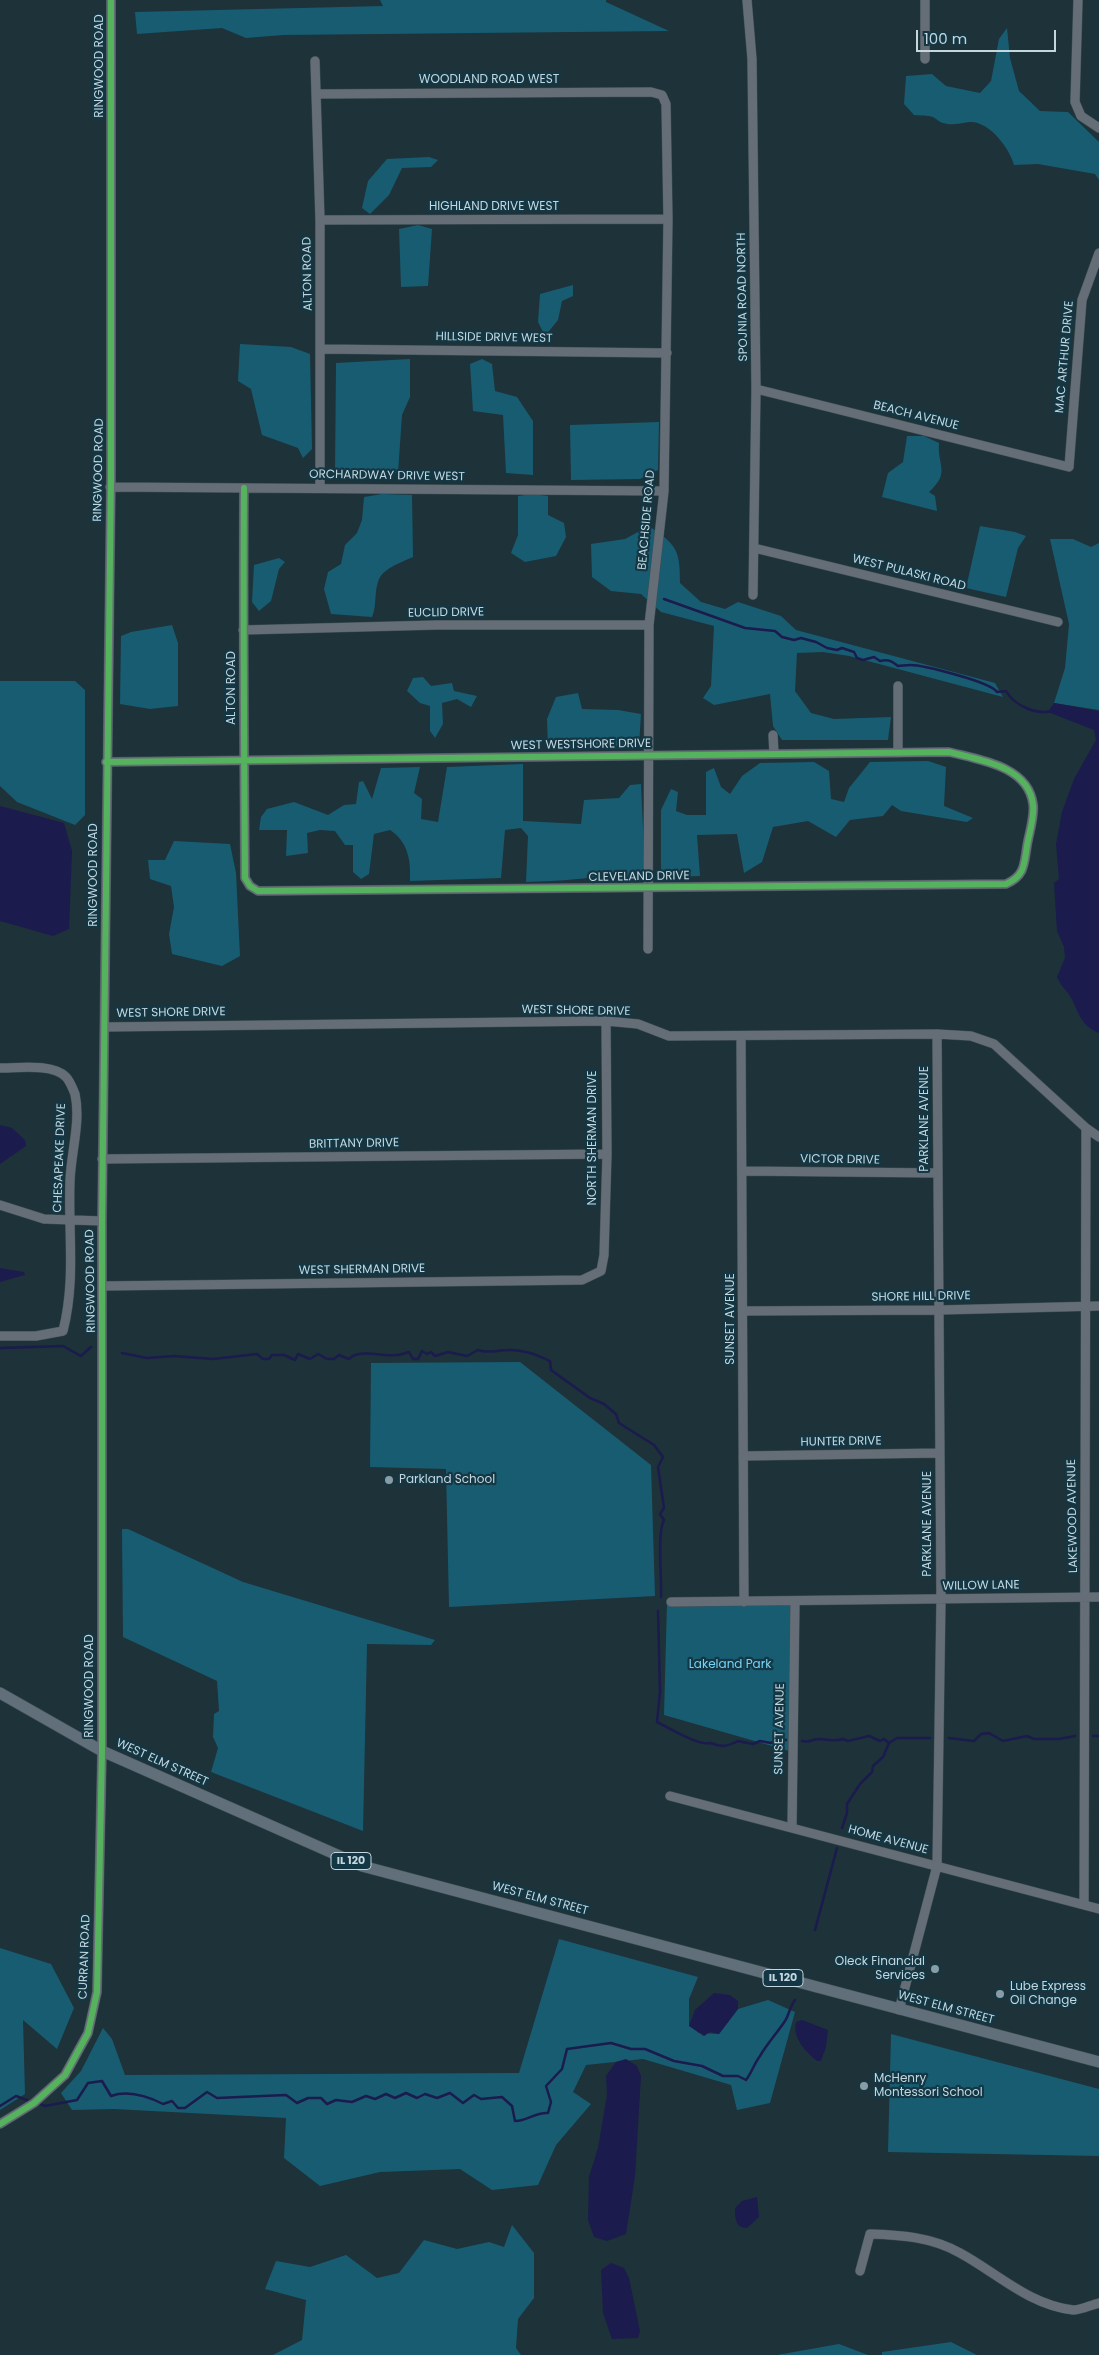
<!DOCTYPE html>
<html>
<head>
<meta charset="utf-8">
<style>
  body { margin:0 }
  #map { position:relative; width:1099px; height:2355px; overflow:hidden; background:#1e3239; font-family:Poppins,sans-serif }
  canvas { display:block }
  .scale { position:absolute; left:916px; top:30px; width:140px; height:22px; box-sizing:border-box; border:2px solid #c4d7df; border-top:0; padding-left:6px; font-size:15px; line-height:18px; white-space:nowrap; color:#c4d7df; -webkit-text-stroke:4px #133744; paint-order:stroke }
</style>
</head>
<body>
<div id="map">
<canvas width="1099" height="2355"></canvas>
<div class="scale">100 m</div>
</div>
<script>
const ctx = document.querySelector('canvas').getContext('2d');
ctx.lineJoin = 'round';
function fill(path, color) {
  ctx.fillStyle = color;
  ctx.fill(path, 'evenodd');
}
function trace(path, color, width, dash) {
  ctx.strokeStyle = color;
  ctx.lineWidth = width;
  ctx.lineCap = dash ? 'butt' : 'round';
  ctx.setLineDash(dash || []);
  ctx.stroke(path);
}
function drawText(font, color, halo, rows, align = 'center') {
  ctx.font = font + ' Poppins,sans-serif';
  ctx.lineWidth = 4.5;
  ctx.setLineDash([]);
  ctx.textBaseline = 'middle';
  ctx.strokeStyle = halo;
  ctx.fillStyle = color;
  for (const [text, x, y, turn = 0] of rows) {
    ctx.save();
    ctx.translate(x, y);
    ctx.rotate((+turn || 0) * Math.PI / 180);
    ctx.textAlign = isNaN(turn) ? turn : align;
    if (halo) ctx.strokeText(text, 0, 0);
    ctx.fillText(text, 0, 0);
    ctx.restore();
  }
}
fill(new Path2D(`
  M 380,0 L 606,0 L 606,2 L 669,31 L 283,35 L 246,38 L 222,28 L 137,34 L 135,12 L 383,6 Z
  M 1007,28 L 1010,58 L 1019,91 L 1040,111 L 1068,112 L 1099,142 L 1099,180 L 1095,174 L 1038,164 L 1014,165 C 1010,149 989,120 969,122 C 960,123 953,126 943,123 C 939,122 937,119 933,117 C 928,115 920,116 914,115 L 904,104 L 906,76 L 932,74 L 946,86 L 980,93 L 991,81 L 999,39 Z
  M 429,157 L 438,160 L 431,167 L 402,168 L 389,195 L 370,214 L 362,208 L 368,181 L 387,159 Z
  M 418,225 L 432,229 L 428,286 L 401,287 L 399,229 Z
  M 573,285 L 573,296 L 562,301 L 558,320 L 545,336 L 538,322 L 540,294 Z
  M 240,344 L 291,347 L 310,354 L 312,449 L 303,458 L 298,448 L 262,435 L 251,389 L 238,381 Z
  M 410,359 L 410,397 L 402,415 L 398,473 L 335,472 L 336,363 Z
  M 482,359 L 492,364 L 495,391 L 517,397 L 533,421 L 533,475 L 506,473 L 503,415 L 473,411 L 470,364 Z
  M 659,422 L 658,470 L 640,479 L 571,480 L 570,425 Z
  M 907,436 L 924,436 L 939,443 C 937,466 951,472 929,492 L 935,496 L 937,511 L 882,497 L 888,473 L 903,462 Z
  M 382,494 L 412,495 L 413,557 C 402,562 381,569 378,582 C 374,594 377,605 372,617 L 331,614 L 324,589 L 328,572 L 341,564 L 345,545 L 357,533 L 362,520 L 364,497 Z
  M 532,494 L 548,496 L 548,515 L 564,523 L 566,537 L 556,556 L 525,562 L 511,553 L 518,535 L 518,496 Z
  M 649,526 C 677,545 680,550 680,583 L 701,602 L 725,609 L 738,602 L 781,616 L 796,630 L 995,683 L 1003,697 L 849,656 L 823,652 L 797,653 L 795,691 L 811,713 L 834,719 L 891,717 L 888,740 L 782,740 L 773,726 L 770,694 L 714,705 L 703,698 L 711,686 L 714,626 L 661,612 L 641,594 L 611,591 L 592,577 L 591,544 L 625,539 Z
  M 980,526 L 1015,532 L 1026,536 L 1018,548 L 1006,597 L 966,588 Z
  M 1050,539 L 1073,539 L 1091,547 L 1099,543 L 1099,710 L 1054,703 L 1065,668 L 1069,624 Z
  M 279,558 L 285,562 L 279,569 L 271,601 L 259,611 L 252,602 L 254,565 Z
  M 172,625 L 178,643 L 178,706 L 150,709 L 120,704 L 121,636 L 131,632 Z
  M 423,677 L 431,686 L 452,683 L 454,691 L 477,696 L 471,707 L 457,699 L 442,703 L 443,724 L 435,738 L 430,731 L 430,706 L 420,703 L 407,691 L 413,678 Z
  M 0,681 L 75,681 L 85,690 L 85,815 L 75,825 L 17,802 L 0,786 Z
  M 578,693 L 582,709 L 618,710 L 641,714 L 639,746 L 548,746 L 547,719 L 556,697 Z
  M 928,761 L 946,767 L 944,806 L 973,818 L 967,822 L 901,811 L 892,805 L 883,816 L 850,820 L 836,837 L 808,821 L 773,827 L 762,862 L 744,873 L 737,834 L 697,835 L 700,876 L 661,877 L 661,810 L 671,789 L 678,792 L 676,811 L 687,815 L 706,815 L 706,772 L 714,768 L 721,787 L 730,794 L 742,776 L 760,763 L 814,762 L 829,771 L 831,799 L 844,802 L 849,788 L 870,762 Z
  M 523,764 L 523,821 L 581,824 L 584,800 L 619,798 L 630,785 L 641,784 L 645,871 L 641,879 L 629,881 C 613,868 595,878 577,879 C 560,881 543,881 526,882 L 528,836 L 521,828 L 505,830 L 501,878 L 410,881 C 411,860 408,842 390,830 L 374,834 L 369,874 L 361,879 L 353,872 L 353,845 L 345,845 L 335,831 L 320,830 L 307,833 L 308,853 L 286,856 L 287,830 L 259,830 L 261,817 L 267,809 L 294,802 L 328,815 L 344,805 L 356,804 L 359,782 L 363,781 L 372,799 L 381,768 L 420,767 L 414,793 L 422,799 L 421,819 L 438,822 L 447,767 Z
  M 174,841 L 230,844 L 236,873 L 240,956 L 222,966 L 172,954 L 169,934 L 174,907 L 171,886 L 150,879 L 148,860 L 165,860 Z
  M 520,1362 L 651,1465 L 655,1596 L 449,1607 L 446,1469 L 370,1467 L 371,1363 Z
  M 122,1529 L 128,1529 L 243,1582 L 435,1640 L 431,1645 L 367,1644 L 363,1831 L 211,1772 L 218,1748 L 213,1737 L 214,1714 L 219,1711 L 217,1681 L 123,1637 Z
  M 795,1601 L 793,1752 L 664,1715 L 667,1602 Z
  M 559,1939 L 698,1977 L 689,1999 L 689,2025 L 699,2033 L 719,2034 L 738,2009 L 768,2000 L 795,2012 L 770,2103 L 737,2110 L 731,2085 L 643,2059 L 586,2065 L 573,2092 L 591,2104 L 556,2145 L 538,2185 L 492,2190 L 460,2169 L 380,2172 L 320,2186 L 284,2158 L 286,2118 L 114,2109 L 72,2110 L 61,2093 L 81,2071 L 103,2028 L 112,2039 L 125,2075 L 519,2073 Z
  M 0,1948 L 51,1964 L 74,2008 L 57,2049 L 23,2020 L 25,2094 L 0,2110 Z
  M 891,2034 L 1099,2089 L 1099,2156 L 888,2152 Z
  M 512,2225 L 534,2253 L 534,2298 L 518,2319 L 516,2348 L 521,2355 L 273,2355 L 302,2340 L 306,2300 L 265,2289 L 276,2261 L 310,2267 L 346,2255 L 377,2278 L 399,2273 L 424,2240 L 457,2249 L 489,2242 L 504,2247 Z
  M 951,2342 L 977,2355 L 882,2355 L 882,2352 Z
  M 839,2344 L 868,2355 L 777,2355 Z`), '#185c72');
fill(new Path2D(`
  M 1054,703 L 1099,711 L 1099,1033 C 1077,1024 1079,1008 1068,993 C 1063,987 1060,984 1057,977 L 1065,958 L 1064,947 L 1057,931 L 1054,883 L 1059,879 L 1056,844 L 1062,812 L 1074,779 L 1096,740 L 1094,730 L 1048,712 Z
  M 0,806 L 64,823 L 72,851 L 69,929 L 53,936 L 0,921 Z
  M 0,1125 L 12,1128 L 25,1140 L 26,1146 L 0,1164 Z
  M 0,1268 L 24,1272 L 25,1275 L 0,1282 Z
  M 714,1993 L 730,1995 L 738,2001 L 738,2009 L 719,2034 L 710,2032 L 704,2036 L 689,2026 L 695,2010 Z
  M 802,2020 L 828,2030 L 826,2047 L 821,2061 L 817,2061 C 806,2052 792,2038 796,2022 Z
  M 626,2059 L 637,2066 L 641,2076 L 635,2176 L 626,2234 L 607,2241 L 594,2237 L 588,2220 L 589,2177 L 598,2148 L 607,2095 L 606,2076 L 616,2062 Z
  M 757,2197 L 759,2217 L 747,2228 C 735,2228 735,2217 735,2208 L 742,2201 Z
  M 611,2263 L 624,2268 L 629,2278 L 640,2331 L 638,2338 L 612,2339 L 603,2313 L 601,2270 Z`), '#1b1b4e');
trace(new Path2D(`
  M 664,599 L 745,628 L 775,631 L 782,637 L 794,640 L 801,638 L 816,642 L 827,648 L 837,650 L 842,648 L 854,652 L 857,658 L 863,660 L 874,657 L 880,661 C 888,659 892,661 898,666 C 901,666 906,665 910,665 C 923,665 991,682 997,692 L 1006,691 C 1014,705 1035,715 1052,711
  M 0,1348 L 63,1346 L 81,1356 L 91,1347
  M 122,1353 L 147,1358 L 174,1356 L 213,1359 L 257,1354 L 263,1359 L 269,1359 L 272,1355 L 284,1355 L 295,1360 L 298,1354 L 310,1359 L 318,1354 L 327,1359 L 334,1359 L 339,1355 L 349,1359 C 360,1348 383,1357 397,1355 C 401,1355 405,1353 409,1352 L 413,1359 L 418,1359 L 422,1351 L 427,1354 L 431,1352 L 435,1356 L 448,1352 L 467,1356 L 478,1350 C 490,1354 496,1350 508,1350 C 523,1349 538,1355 550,1361 L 551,1370 L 590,1398 L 604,1404 L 616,1414 L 619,1423 L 654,1445 L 663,1457 L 658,1467 L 664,1508 L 660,1514 L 664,1520 C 657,1532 662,1579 661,1597
  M 658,1611 L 660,1692 L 657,1722 C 670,1728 698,1746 711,1743 C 722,1748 728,1746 738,1741 L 753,1744 L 760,1741 L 771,1743 L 777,1739 L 786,1740
  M 1093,1736 L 1099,1736
  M 949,1738 L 974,1741 L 981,1734 L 989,1733 L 1003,1741 L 1027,1736 L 1034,1739 L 1059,1739 L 1075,1736
  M 802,1741 C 809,1743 811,1740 818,1739 C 828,1739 833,1742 843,1739 L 848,1741 L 869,1736 L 880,1741 L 884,1739 L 889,1743
  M 842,1828 L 847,1813 L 847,1804 L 860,1784 L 872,1772 L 873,1766 L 883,1757 L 889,1743 L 897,1738 L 930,1738
  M 815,1930 L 837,1848
  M 38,2103 L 45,2106 L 77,2100 L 88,2083 L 102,2081 L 111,2096 C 128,2090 147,2096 163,2104 L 172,2101 L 178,2108 L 185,2108 L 207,2092 L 217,2098 L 286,2095 L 297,2103 L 308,2098 L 321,2098 L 327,2104 L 336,2100 L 352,2102 L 366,2096 L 375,2099 L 386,2094 L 395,2098 L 406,2093 L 417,2098 L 425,2094 L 437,2098 L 450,2093 L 463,2103 L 474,2095 L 481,2099 L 502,2097 L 512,2106 L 515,2121 C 528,2121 535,2112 548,2113 L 551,2102 L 546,2086 L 562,2069 L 567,2049 L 611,2043 L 631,2049 L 645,2049 L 674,2061 L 702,2066 L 723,2076 L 738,2076 L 746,2080 C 752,2072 754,2064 760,2056 C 767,2044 777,2033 785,2021 C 789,2015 790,2006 795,2000
  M 0,2106 L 16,2096 L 32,2102`), '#1b1b4e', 2.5);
const minor = new Path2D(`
  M 747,0 L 752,59 L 756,389 L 753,595
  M 1078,0 L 1075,102 L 1081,116 L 1099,128
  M 925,59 L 925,0
  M 315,61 L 320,220 L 320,488
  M 316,94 L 651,92 L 662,95 L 666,104 L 668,219 L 664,491 L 649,625 L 648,949
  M 320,220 L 668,219
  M 321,349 L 667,353
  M 756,389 L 1069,467 L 1082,300 L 1099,253
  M 110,487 L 664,491
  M 754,548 L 1058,622
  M 243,630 L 437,625 L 649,625
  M 898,686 L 898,753
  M 773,735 L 774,754
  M 106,762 L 949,752 C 980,760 1028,766 1033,804 C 1035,816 1029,833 1027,846 C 1024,864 1025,876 1006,884 L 258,891 L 250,886 L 245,878 C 244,748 243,618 244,488
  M 105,1027 L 606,1021 L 638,1024 L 669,1036 L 937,1034 L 971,1036 L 994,1044 L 1086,1128 L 1099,1137
  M 741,1036 L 744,1602
  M 0,1068 C 17,1068 53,1063 66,1077 C 69,1080 73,1089 75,1094 C 81,1122 71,1152 70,1181 C 68,1233 76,1280 63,1331 L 36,1336 L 0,1336
  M 102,1159 L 607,1154
  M 742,1171 L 938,1173
  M 0,1205 L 44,1219 L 102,1221
  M 103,1286 L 582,1280 L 601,1271 L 604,1255 L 607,1154 L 606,1021
  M 744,1311 L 940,1310 L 1099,1306
  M 743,1456 L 940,1453
  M 671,1602 L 1099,1597
  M 670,1796 L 1099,1909
  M 792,1827 L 795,1601
  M 1084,1904 L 1086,1128
  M 899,2010 L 937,1866 L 941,1599 L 937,1034
  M 0,2124 L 34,2103 L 65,2075 L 88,2033 L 97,1992 L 102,1751 L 102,1221 L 111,475 L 111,0
  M 860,2271 L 870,2234 C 901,2235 932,2237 960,2253 C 997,2273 1029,2305 1073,2310 C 1081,2310 1091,2305 1099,2303`);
const major = new Path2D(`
  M 0,1693 L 102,1751 L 362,1866 L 1099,2062`);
trace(minor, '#3e4f54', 10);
trace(major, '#3e4f54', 12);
trace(minor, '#656e77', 9);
trace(major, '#616f7a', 11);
trace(new Path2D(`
  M 106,762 L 949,752 C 980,760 1028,766 1033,804 C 1035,816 1029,833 1027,846 C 1024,864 1025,876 1006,884 L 258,891 L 250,886 L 245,878 C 244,748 243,618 244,488
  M 0,2124 L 34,2103 L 65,2075 L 88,2033 L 97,1992 L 102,1751 L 102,1221 L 111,475 L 111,0`), '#56b35d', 6);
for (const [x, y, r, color] of [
  [389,1480,5,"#8a9da5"],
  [935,1969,5,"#8a9da5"],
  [1000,1994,5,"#8a9da5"],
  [864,2086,5,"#8a9da5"]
]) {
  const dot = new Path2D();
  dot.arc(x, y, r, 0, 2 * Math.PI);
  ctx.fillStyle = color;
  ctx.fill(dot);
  trace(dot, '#133744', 2);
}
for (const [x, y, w] of [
  [351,1861,40],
  [783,1978,40]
]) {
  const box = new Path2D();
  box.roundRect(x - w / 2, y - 8.5, w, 17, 4);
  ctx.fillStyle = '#133744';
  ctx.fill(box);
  trace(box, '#c4d7df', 1);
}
drawText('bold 11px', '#c4d7df', null, [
  ["IL 120",351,1861],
  ["IL 120",783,1978]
]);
drawText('12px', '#c4d7df', '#133744', [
  ["RINGWOOD ROAD",100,66,-90],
  ["WOODLAND ROAD WEST",489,80],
  ["HIGHLAND DRIVE WEST",494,207],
  ["ALTON ROAD",308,274,-91],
  ["SPOJNIA ROAD NORTH",743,297,-91],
  ["HILLSIDE DRIVE WEST",494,338,1],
  ["MAC ARTHUR DRIVE",1065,357,-85],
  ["BEACH AVENUE",916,416,14],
  ["RINGWOOD ROAD",99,470,-89],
  ["ORCHARDWAY DRIVE WEST",387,476,1],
  ["BEACHSIDE ROAD",647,520,-85],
  ["WEST PULASKI ROAD",909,573,14],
  ["EUCLID DRIVE",446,613,-1],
  ["ALTON ROAD",232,688,-90],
  ["WEST WESTSHORE DRIVE",581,745,-1],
  ["RINGWOOD ROAD",94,875,-90],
  ["CLEVELAND DRIVE",639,877,-1],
  ["WEST SHORE DRIVE",576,1011,1],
  ["WEST SHORE DRIVE",171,1013,-1],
  ["PARKLANE AVENUE",925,1119,-90],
  ["NORTH SHERMAN DRIVE",593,1138,-90],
  ["BRITTANY DRIVE",354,1144,-1],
  ["CHESAPEAKE DRIVE",60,1158,-88],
  ["VICTOR DRIVE",840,1160,1],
  ["WEST SHERMAN DRIVE",362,1270,-1],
  ["RINGWOOD ROAD",91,1281,-91],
  ["SHORE HILL DRIVE",921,1297,-1],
  ["SUNSET AVENUE",731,1319,-90],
  ["HUNTER DRIVE",841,1442,-1],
  ["LAKEWOOD AVENUE",1073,1516,-91],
  ["PARKLANE AVENUE",928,1524,-90],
  ["WILLOW LANE",981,1586,-1],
  ["RINGWOOD ROAD",90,1686,-90],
  ["SUNSET AVENUE",780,1729,-89],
  ["WEST ELM STREET",162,1763,24],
  ["HOME AVENUE",888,1840,15],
  ["WEST ELM STREET",540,1899,15],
  ["CURRAN ROAD",85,1957,-88],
  ["WEST ELM STREET",946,2008,15]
]);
drawText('12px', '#c4d7df', '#133744', [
  ["Parkland School",399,1480],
  ["Oleck Financial",925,1962,"right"],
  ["Services",925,1976,"right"],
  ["Lube Express",1010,1987],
  ["Oil Change",1010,2001],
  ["McHenry",874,2079],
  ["Montessori School",874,2093]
], 'left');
drawText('12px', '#75d4f8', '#133744', [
  ["Lakeland Park",730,1665]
]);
</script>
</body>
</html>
